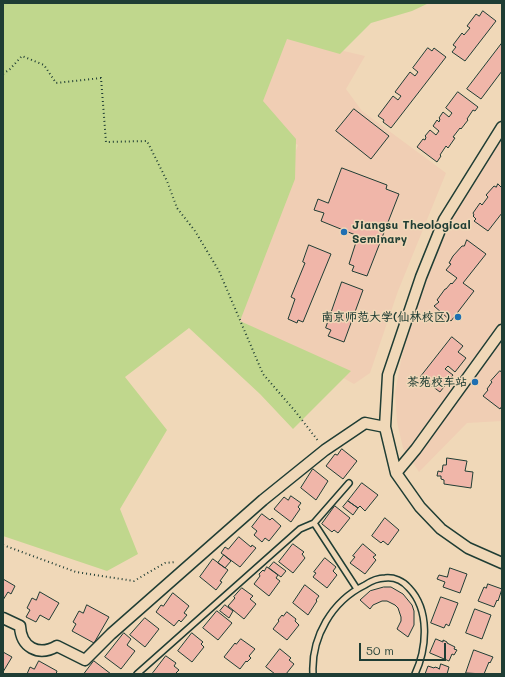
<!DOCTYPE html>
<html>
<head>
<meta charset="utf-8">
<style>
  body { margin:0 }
  #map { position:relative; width:505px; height:677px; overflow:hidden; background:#f0d8b8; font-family:Mali,sans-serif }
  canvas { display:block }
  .frame { position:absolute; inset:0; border:4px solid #1f3d34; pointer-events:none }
  .scale { position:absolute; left:359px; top:643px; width:87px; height:18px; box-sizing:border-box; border:2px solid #1f3d34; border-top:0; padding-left:5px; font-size:12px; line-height:14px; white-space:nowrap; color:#1f3d34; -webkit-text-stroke:3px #f0d8b8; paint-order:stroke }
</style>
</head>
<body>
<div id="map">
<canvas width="505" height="677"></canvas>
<div class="frame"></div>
<div class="scale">50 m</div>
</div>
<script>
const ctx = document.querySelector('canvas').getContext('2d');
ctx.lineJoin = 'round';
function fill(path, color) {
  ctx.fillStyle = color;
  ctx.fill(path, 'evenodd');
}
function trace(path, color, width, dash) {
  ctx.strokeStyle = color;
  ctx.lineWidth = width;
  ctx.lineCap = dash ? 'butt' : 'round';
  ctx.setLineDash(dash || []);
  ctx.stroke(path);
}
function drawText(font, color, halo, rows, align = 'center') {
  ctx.font = font + ' Mali,"LXGW WenKai TC",sans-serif';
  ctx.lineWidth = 3;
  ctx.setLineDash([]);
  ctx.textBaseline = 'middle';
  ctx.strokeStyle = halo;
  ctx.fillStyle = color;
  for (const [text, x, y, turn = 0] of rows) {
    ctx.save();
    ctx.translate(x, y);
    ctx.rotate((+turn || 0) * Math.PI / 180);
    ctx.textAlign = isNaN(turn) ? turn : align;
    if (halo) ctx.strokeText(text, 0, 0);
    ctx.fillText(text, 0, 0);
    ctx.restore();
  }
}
fill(new Path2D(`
  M 284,37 L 365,56 L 346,89 L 362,111 L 446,173 L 398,291 L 370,373 L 354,384 L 236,318 L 298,145 L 249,115 Z
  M 502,139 L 502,421 L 467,423 L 419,472 L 403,448 L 397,422 L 395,393 L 403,350 L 425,284 L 448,221 Z`), '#f0ceb4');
fill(new Path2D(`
  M 3,3 L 429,3 L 412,11 L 371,23 L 340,54 L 287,39 L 263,101 L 296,139 L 295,179 L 240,321 L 351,371 L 293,429 L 260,394 L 189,328 L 125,377 L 167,430 L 120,509 L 138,554 L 107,571 L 3,536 Z`), '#c0d78d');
const building = new Path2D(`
  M 483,11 L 496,21 L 465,61 L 452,52 L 456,47 L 453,45 L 462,33 L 464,35 L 470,28 L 467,26 L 476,14 L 479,16 Z
  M 502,43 L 502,71 L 481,99 L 467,89 Z
  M 428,48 L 432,51 L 434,48 L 446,57 L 391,128 L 383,122 L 384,120 L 378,116 L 393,96 L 398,100 L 401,96 L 395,92 L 410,72 L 415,76 L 418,72 L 413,68 Z
  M 458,92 L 478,107 L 475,111 L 473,110 L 467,119 L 468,120 L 461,129 L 460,128 L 453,137 L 455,138 L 448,148 L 446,146 L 440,155 L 441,156 L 437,162 L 417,147 L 423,139 L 425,140 L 426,137 L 425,136 L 430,130 L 436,135 L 439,131 L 433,126 L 437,120 L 439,122 L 440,119 L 439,118 L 443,112 L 449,117 L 452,113 L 446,108 Z
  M 354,109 L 389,136 L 371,159 L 336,131 Z
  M 342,168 L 387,185 L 386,189 L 399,194 L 367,276 L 352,271 L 354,266 L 349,264 L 358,236 L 321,221 L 324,213 L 314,210 L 318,199 L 328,203 Z
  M 498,184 L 501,187 L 502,185 L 502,213 L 488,231 L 474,221 L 476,219 L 473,216 L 474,215 L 473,213 L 480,203 L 482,205 L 488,197 L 486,195 L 494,186 L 496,187 Z
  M 467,240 L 486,254 L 463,283 L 474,291 L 451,321 L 434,306 L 439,302 L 437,300 L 445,289 L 446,289 L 451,283 L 452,284 L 457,278 L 446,270 L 451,264 L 449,263 L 453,256 L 462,246 L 464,246 Z
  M 309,245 L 331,254 L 303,322 L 298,320 L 297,323 L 288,319 L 295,299 L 291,297 L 305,263 L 303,262 Z
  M 342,282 L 363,290 L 344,342 L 328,336 L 331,330 L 326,328 Z
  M 452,337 L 463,346 L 458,352 L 466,358 L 455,372 L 448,366 L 445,369 L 453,375 L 440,392 L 432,386 L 430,387 L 419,379 Z
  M 500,371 L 502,372 L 502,406 L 500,409 L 483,396 L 488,390 L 487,389 L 492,382 L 491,381 Z
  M 342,449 L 357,461 L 343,479 L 326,466 L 335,454 L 337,455 Z
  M 447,458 L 467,461 L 465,471 L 473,472 L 471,488 L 444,484 L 444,480 L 441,479 L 441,476 L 437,476 L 438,471 L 442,472 L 443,465 L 446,465 Z
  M 313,469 L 328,481 L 316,500 L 301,488 Z
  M 362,483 L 378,495 L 365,511 L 360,506 L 358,508 L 348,501 Z
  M 291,496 L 301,503 L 298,507 L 300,509 L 291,522 L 274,509 L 284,497 L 288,500 Z
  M 348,501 L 358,508 L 353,515 L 343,507 Z
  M 335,506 L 350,518 L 338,533 L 334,530 L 332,532 L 322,524 Z
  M 262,514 L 270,520 L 272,518 L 281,526 L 269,541 L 265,538 L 262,542 L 254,535 L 257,531 L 252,527 Z
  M 385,518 L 399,530 L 388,545 L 383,541 L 381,543 L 372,536 Z
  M 239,537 L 251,547 L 252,545 L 256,548 L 240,567 L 221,553 L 225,547 L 228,549 Z
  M 293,544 L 304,552 L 302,554 L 305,558 L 293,573 L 279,562 Z
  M 363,544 L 376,555 L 373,557 L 376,560 L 365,574 L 350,563 L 355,557 L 353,556 Z
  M 224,555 L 231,561 L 225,568 L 218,563 Z
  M 325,558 L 336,567 L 333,571 L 337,575 L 327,588 L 313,577 L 316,573 L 314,572 Z
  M 213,559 L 228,570 L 220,581 L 222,582 L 216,590 L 200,577 Z
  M 274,562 L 286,571 L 281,577 L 269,568 Z
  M 267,567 L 278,575 L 276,578 L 280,581 L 269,596 L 254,584 L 260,576 L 259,574 L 263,570 L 264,571 Z
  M 450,568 L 467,574 L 460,593 L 443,587 L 445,582 L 437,579 L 439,575 L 447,577 Z
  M 3,579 L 15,586 L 11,594 L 8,592 L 3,600 Z
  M 488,584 L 502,589 L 498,601 L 497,600 L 494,607 L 478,601 L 484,587 L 486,588 Z
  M 305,585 L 319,596 L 316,600 L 317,601 L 308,615 L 293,603 Z
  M 384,587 L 391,587 L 403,594 L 412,605 L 414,611 L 414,625 L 408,637 L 397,629 L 401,621 L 401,617 L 398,608 L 395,605 L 387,601 L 382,601 L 373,605 L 370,609 L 360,600 L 370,591 Z
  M 242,588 L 253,596 L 250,599 L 256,604 L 244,619 L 228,606 L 235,598 L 234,597 Z
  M 40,592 L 59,603 L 49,620 L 40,615 L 36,622 L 26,617 L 30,610 L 27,608 L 32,598 L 36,600 Z
  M 173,593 L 189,606 L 184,613 L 187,615 L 181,622 L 179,620 L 174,626 L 156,612 L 161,605 L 163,606 Z
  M 441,597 L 458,603 L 449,626 L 446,624 L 444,628 L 431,623 Z
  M 87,605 L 109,617 L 94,643 L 72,631 L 76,624 L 73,622 L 79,611 L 83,613 Z
  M 225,605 L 233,611 L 229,618 L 220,611 Z
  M 475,609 L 491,615 L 482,639 L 466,633 Z
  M 217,611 L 232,623 L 218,640 L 203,628 Z
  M 287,612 L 296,619 L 295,621 L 299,625 L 287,640 L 273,629 L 279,621 L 278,620 L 282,615 L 283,616 Z
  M 145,618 L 159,629 L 145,647 L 130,635 Z
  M 124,633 L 131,639 L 127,645 L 135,651 L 121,669 L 105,657 Z
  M 192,633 L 203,642 L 201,644 L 204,647 L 192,662 L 178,651 Z
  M 241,639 L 255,649 L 249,656 L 251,658 L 247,662 L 246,661 L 240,669 L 224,657 L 235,643 L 236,644 Z
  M 436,639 L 443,642 L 443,640 L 447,642 L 447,643 L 455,647 L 454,649 L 457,650 L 454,655 L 452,654 L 449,661 L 430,653 Z
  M 280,649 L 291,658 L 289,660 L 294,664 L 286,674 L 275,674 L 266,667 Z
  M 474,650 L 493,657 L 490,663 L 489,662 L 484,674 L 466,673 Z
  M 3,652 L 12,657 L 3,672 Z
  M 166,656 L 176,663 L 174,666 L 179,670 L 175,674 L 154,674 L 153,673 Z
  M 39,661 L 57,671 L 56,674 L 27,674 L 30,667 L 34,669 Z
  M 94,661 L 111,674 L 84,674 Z
  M 441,664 L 449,667 L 447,674 L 425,674 L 428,666 L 434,668 L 435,667 L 438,668 L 439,669 Z`);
fill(building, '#f0b6a9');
trace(building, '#1f3d34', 1);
const service = new Path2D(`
  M 314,523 L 357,589
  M 137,674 L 300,529 L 314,523 L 349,483
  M 313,674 C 311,637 332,601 365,585 C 371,581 378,578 385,578 C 394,577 403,581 409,588 C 430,610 427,648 415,674`);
const minor = new Path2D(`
  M 502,127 L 444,220 L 421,277 L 388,375 L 385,427 L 396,473 L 420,507 L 441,529 L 468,548 L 502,563
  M 396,473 L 416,449 L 502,330
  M 3,618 L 20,626 C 21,647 38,657 57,646 L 85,660 L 111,634 L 263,500 L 325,450 L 365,423 L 385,427`);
trace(service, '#1f3d34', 8);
trace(minor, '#1f3d34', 13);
trace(new Path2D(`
  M 3,74 L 10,69 L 22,56 L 44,65 L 56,83 L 101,78 L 106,142 L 147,141 L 167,181 L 177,208 L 195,231 L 219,271 L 263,374 L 295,411 L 319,442
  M 3,545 L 76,572 L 134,581 L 165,563 L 176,562`), '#1f3d34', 2, [1, 3]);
trace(service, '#f0d8b8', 5);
trace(minor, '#f0d8b8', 10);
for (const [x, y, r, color] of [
  [344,232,4,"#1f6fb2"],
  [458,317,4,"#1f6fb2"],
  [475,382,4,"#1f6fb2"]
]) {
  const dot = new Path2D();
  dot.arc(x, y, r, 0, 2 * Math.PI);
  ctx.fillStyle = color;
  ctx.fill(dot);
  trace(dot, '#f0d8b8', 1.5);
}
drawText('bold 12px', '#1f3d34', '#f0d8b8', [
  ["Jiangsu Theological",352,225,"left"],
  ["Seminary",352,239,"left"],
  ["南京师范大学(仙林校区)",450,317],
  ["茶苑校车站",467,382]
], 'right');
</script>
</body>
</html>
